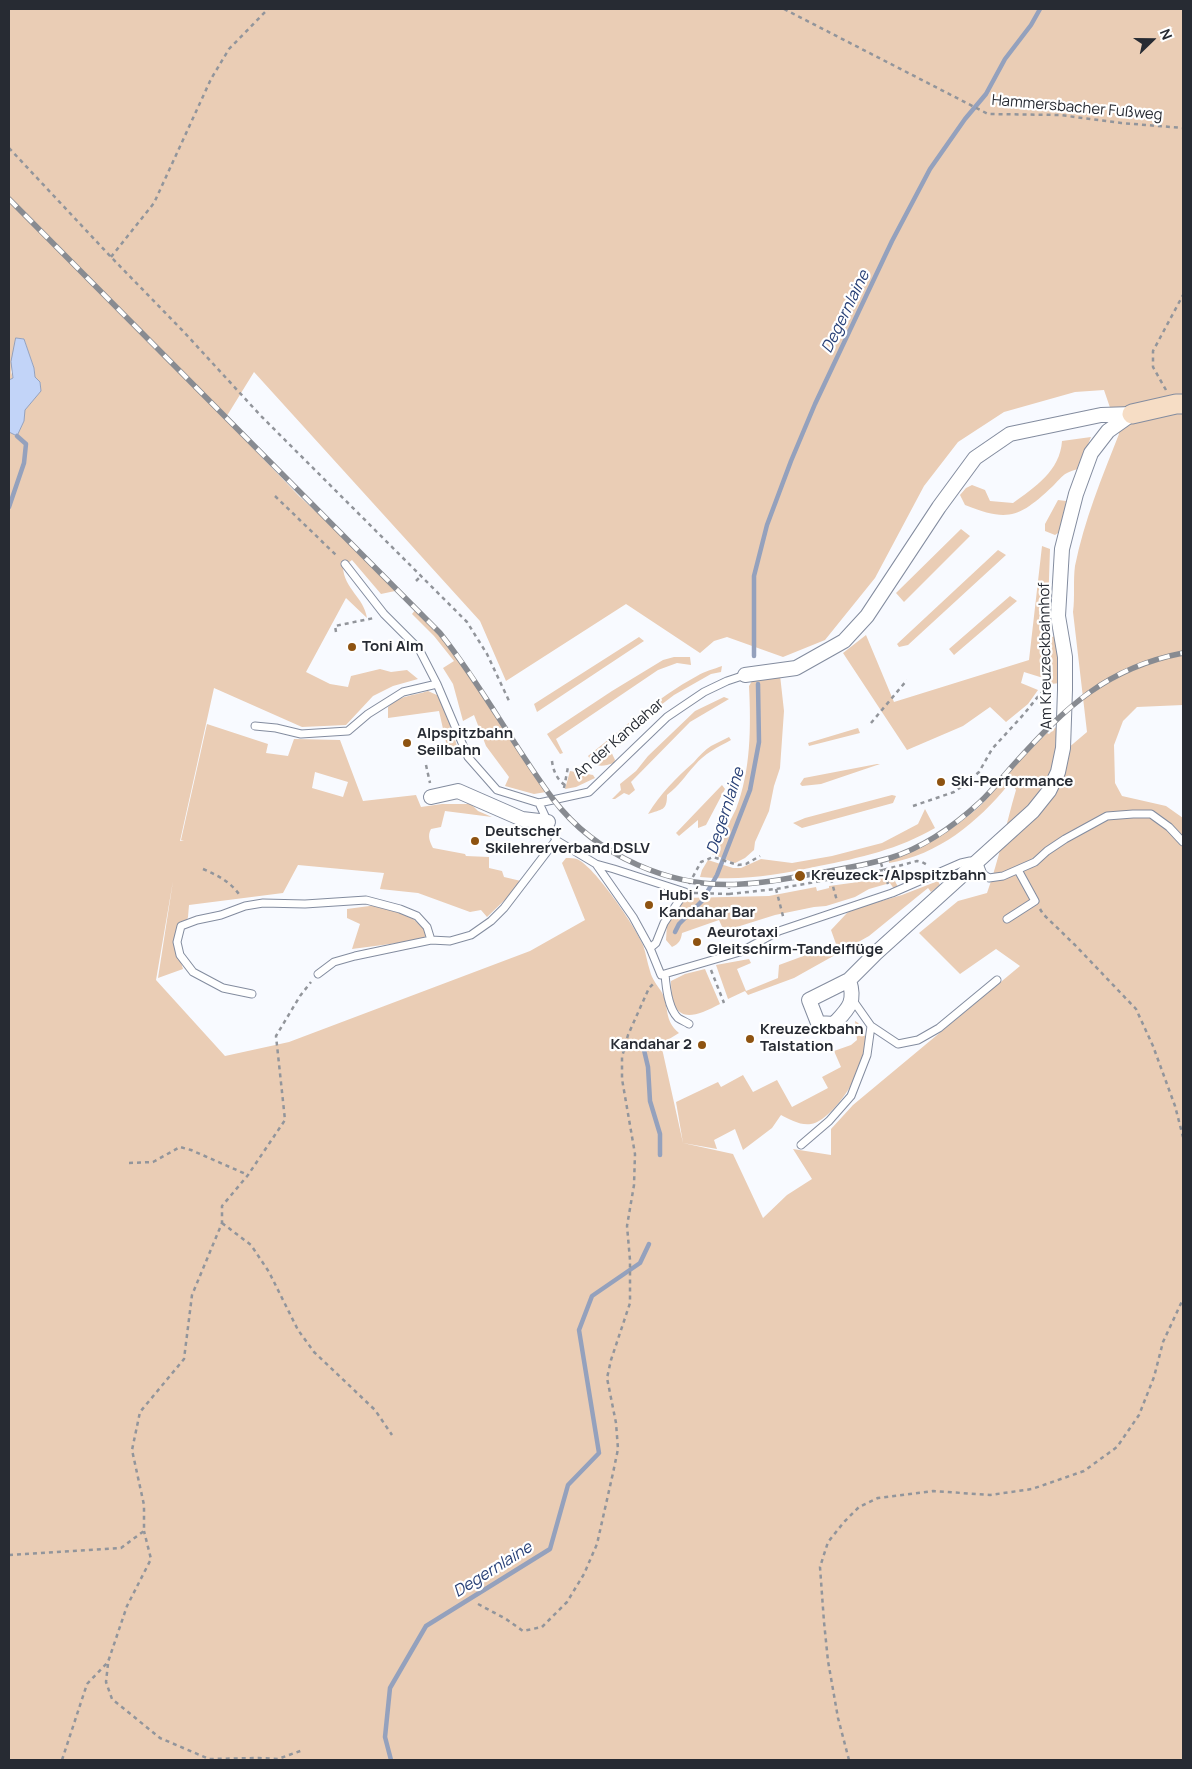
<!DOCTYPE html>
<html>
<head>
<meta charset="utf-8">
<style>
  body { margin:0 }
  #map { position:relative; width:1192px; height:1769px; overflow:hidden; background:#f8faff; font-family:Manrope,sans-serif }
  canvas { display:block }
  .frame { position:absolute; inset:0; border:10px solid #272b33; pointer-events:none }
  .north { position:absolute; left:1127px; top:15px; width:50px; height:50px; -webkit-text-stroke:4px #fff; paint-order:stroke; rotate:68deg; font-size:14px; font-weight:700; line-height:20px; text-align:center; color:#272b33 }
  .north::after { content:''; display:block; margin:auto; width:18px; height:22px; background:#272b33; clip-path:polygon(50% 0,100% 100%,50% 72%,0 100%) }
</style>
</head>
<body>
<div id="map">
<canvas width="1192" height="1769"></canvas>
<div class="frame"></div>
<div class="north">N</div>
</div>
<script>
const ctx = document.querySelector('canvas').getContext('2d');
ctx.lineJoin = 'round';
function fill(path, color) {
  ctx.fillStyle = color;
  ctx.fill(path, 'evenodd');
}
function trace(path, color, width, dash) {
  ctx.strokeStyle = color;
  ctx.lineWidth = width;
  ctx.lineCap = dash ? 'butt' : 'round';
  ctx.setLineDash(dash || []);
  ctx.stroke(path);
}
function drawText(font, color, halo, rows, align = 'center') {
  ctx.font = font + ' Manrope,sans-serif';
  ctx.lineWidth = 4.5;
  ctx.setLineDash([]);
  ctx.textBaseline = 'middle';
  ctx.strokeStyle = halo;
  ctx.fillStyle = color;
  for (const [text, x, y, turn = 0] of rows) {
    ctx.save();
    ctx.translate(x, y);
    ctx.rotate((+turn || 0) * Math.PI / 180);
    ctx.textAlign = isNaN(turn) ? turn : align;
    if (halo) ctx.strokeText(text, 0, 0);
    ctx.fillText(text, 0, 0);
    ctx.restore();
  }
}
fill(new Path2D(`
  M 9,9 L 1183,9 L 1183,705 L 1137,707 L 1123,721 L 1114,745 L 1115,783 L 1122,796 L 1166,806 L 1183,818 L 1183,1760 L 9,1760 L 9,432 L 17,436 L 24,421 L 24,410 L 41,390 L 40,382 L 35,377 L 34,368 L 24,339 L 16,338 L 11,372 L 13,378 L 9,380 ZM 254,372 L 480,621 L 506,681 L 626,604 L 700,653 L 714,641 L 727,637 L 783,657 L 825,640 L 875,578 L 924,486 L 958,442 L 1004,412 L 1075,392 L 1104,390 L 1119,434 C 1102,477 1084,521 1075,566 C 1073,580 1075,597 1073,612 L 1087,732 L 1054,760 L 1057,726 L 1049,734 L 1047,733 C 1036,744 1025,755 1015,766 C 1003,779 993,794 980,806 C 952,831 923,848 889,860 L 889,863 C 938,855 978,822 1008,785 L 1013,785 L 1016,790 C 1006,824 999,859 987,893 L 958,901 L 919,933 L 960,974 L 996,949 L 1020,966 L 853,1105 L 831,1129 L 831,1155 L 793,1149 L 812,1179 L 787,1195 L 763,1218 L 733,1154 L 683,1143 L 661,1044 L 679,1033 C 663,1020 670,1006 661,991 C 657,985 652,979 650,971 C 647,962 646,953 643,945 C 635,926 595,867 577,859 C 574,858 570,858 566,858 L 562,863 L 585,920 L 530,951 L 289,1042 L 225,1056 L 156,980 L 173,881 L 158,978 L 183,969 L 177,948 L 188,917 L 189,905 L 283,893 L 298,865 L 384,873 L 380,889 L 418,893 L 470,912 L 481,910 L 487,917 L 513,892 L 521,881 L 504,877 L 502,871 L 489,868 L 489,857 L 466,856 L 465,854 L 433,848 C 430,842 427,836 431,829 L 441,827 L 445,811 L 492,817 L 478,811 L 471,804 L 442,804 L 421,807 L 416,795 L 363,801 L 340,740 L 294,739 L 288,756 L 266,753 L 268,744 L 207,724 L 181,840 L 184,840 L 180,841 L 214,688 L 302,727 L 346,725 L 373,696 L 393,686 L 418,679 L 407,670 L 391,672 L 380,669 L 351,676 L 348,687 L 330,684 L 306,672 L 346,598 L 367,618 C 364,597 344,589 343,567 L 352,560 L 381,594 L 395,591 L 358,550 L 300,497 L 225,419 ZM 315,772 L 348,782 L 343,797 L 312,788 Z
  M 1091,437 L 1078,469 C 1063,473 1063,476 1053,486 C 1019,518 1008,522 965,505 L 960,495 L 966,488 L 972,485 L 985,490 L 990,501 L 1013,503 C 1035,487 1060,471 1062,441 Z
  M 1058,500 L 1066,501 L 1062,525 L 1058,533 L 1055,535 L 1045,531 L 1045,524 Z
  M 961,529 L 970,536 L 904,602 L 896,593 Z
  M 1042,546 L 1050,549 L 1047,638 L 1056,636 L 1060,683 L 1051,684 L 1051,675 L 1040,677 L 1024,672 L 1021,683 L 1038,690 L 1028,704 L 1006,722 L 990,707 L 963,726 L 907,750 L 843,653 L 866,635 L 894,702 L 1029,660 Z
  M 998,550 L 1006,555 L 908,645 L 899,647 L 897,644 Z
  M 1010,596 L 1017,601 L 954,655 L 949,649 Z
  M 416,609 C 469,662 505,730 546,792 L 534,794 L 505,786 L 509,777 L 486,746 L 474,715 L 463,721 L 453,684 L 443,668 L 454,661 L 434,636 L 412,614 Z
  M 639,637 L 644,641 L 537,712 L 534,704 Z
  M 674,657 L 690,657 L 691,665 L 677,663 L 658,670 L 556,739 L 563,753 L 560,754 L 547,734 L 612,691 L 663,660 Z
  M 722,666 L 721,672 L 711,674 L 674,695 L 657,708 L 645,722 L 608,745 L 615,760 L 614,763 C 601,767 596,768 588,756 C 623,728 658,697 697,676 C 705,671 714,669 722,666 Z
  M 780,675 L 784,711 L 780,768 L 774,786 L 769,811 L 755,842 L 754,850 L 745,858 L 735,863 L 712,854 C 720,839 729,824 736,809 C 751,770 751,727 749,686 L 752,681 Z
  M 428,691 L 439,696 L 451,725 L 458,750 L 448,751 L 439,711 L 388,718 L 388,707 C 400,695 413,696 428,691 Z
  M 724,697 L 729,699 L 690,722 L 631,782 L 635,790 L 629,795 L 624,793 L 615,799 L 612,799 L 621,790 L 620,784 L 636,771 L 648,756 L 695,711 Z
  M 858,728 L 860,733 L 809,746 L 808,743 Z
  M 729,737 L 731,740 C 718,747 704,754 695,765 C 684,777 680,785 667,795 C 667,811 662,809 648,814 C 660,794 676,778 694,762 C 699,756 705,750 711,746 C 717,743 723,740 729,737 Z
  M 877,764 L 880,764 L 821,784 L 802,786 L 800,784 L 804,778 Z
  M 570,771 L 593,775 L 595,778 L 576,787 L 565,789 Z
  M 722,785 L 725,789 L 706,825 L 698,828 L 698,820 L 679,836 L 676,833 Z
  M 892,795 L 896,796 L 893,803 L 802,828 L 793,823 L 805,818 Z
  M 925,809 L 935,828 C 899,849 860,858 819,866 C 777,875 743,881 700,877 L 702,870 L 708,860 L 733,868 L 741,868 L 761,859 L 792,863 L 832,856 L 882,843 L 918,824 Z
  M 892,875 L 898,887 L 894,889 L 890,883 L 869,889 L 855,897 L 826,906 L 814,907 L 775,915 L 724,931 L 719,920 L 682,933 C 681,940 679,944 672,947 L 666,940 L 667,924 L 684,898 L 769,896 L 816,887 L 817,891 L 829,888 L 829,886 L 873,880 Z
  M 938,881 L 940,885 L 931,892 L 928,888 L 869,936 L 794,978 L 748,995 L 745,991 L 728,999 L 716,965 L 749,959 L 751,963 L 737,969 L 746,991 L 778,978 L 779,965 L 836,944 L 831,930 L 847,913 L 854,909 L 902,895 Z
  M 377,905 L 409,915 L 425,930 L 425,937 L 413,941 L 352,949 L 360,924 L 347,918 L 347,909 Z
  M 705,969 L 720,1004 C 690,1020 671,1023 671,981 L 685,974 Z
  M 855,1021 C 887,1039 838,1120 811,1124 C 801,1126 789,1119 781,1115 L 772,1128 L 743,1150 L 735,1129 L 714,1140 L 717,1149 L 683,1143 L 676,1102 L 718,1082 L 721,1087 L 743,1075 L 753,1092 L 777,1080 L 792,1107 L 828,1088 L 822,1077 L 841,1067 L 834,1051 L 851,1045 L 857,1040 Z`), '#eacdb5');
const water = new Path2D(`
  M 16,338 L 24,339 L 34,368 L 35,377 L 40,382 L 41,391 L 25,410 L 24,421 L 17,436 L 9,432 L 9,380 L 13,378 L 11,362 Z`);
fill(water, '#c2d4f8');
trace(water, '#94a1bd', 1);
trace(new Path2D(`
  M 9,507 L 24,463 L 26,444 L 17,436
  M 754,656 L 754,576 L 767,525 L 791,461 L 815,404 L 892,241 L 930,169 L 965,119 L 986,94 L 1005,59 L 1031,25 L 1040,9
  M 675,932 L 679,924 L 702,901 L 717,875 L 750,790 L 759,742 L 758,684
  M 644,1050 L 648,1067 L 650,1101 L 660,1134 L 660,1155
  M 391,1760 L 385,1737 L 390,1688 L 426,1626 L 550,1549 L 568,1485 L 599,1453 L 579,1330 L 592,1296 L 640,1263 L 649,1244`), '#94a1bd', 4.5);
const lane = new Path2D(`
  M 345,564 L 384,614 L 419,649 L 437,684 L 468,757 L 497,790 L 539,803 L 589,792 L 667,717 L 704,692 L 727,681 L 745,675
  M 255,726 L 276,728 L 301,734 L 348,731 L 368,714 L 403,692 L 437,684
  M 539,803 L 556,840 L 596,864 L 633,917 L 650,948 L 661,975 L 740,952 L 779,931 L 892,893 L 961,863 L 970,861 L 978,861 L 983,874 L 989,878 L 1003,876 L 1035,862 L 1047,851 L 1065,839 L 1107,816 L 1133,814 L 1151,814 L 1169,827 L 1183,842
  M 596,864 L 614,869 L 685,892 L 664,923 L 656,943 L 650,948
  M 1007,919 L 1035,901 L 1018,870
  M 318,974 L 334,962 L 355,956 L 431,940 L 450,941 L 471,935 L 491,921 L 504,908 L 556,840
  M 665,974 C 666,987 668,1008 678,1018 C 681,1020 686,1022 689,1024
  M 252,994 L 223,988 L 193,972 L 180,955 L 177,942 L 181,926 L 197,920 L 221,915 L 245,906 L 263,903 L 305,904 L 366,900 L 400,909 L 417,916 L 427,927 L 431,940
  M 852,999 L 871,1026 L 898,1044 L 918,1040 L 939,1028 L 997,980
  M 801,1145 L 829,1121 L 851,1096 L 867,1055 L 871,1026`);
const street = new Path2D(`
  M 745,675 L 796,668 L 844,641 L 867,616 L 939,507 L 975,458 L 1010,434 L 1101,415 L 1132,414
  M 431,797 L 458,791 L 522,819 L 548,822
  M 849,980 C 856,1002 849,1008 834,1024 L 818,1023 L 809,1000 L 849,980 L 876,953 L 1033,811 L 1049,791 L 1058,772 L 1063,748 L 1065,690 L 1065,657 L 1058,616 L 1062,549 L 1076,494 L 1091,453 L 1108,431 L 1132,414`);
const secondary = new Path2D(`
  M 1132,414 L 1176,404 L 1183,404`);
trace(lane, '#838c9f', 9);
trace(street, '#838c9f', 16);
trace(secondary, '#838c9f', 21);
trace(new Path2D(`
  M 784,9 L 988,114 L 1060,115 L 1121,123 L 1183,128
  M 9,148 L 111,257 L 183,331 L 261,416 L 467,622 L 487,654 L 510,703
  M 111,257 L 154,203 L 211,79 L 229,49 L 268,9
  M 1166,390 L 1153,367 L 1153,351 L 1183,295
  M 275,496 L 337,556
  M 416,581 L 421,576
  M 336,632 L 335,626 L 374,618
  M 871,723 L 907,680
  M 552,761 C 553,770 557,780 565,785
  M 426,765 L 430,783
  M 564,788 L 568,767
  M 913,806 L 954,792 L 968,782 L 979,772 L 992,749 L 1024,714 L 1040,694 L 1048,687 L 1051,688
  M 881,863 L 883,870 L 917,861 L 922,862 L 929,866
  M 203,869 C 219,876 231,882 241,897
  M 831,879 L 837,901
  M 689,884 L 701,862 L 713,857 L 738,865 L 746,864 L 760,856
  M 776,889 L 784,920
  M 694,893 L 729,894 L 729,888
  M 729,894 L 776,889 L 883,870 L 888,884
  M 1040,909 L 1043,914 L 1075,945 L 1136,1009 L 1153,1046 L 1175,1106 L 1183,1137
  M 711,970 L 724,1003
  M 129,1163 L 153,1162 L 180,1147 L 191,1150 L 248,1175
  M 222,1223 L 251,1245 L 269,1272 L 298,1330 L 314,1352 L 375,1410 L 392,1435
  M 9,1555 L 121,1548 L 144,1531 L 144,1505 L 132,1450 L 140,1412 L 184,1359 L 192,1295 L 222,1223 L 222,1206 L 248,1175 L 285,1120 L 276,1036 L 300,996 L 311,982
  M 478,1604 L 506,1619 L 523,1631 L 542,1627 L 567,1602 L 584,1574 L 597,1544 L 613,1473 L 618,1449 L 616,1423 L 607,1378 L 611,1360 L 630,1303 L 630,1260 L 627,1226 L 634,1185 L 635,1154 L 622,1079 L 622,1057 L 628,1035 L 649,988 L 655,982
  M 108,1664 L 106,1682 L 112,1699 L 160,1738 L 209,1759 L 259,1758 L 278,1759 L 303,1750
  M 62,1760 L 87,1684 L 108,1662 L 127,1606 L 151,1559 L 144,1531
  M 849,1760 L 838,1718 L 828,1661 L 824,1622 L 820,1567 L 828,1542 L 844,1522 L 859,1507 L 878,1498 L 933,1491 L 990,1495 L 1032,1489 L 1084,1471 L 1117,1447 L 1139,1415 L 1154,1377 L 1163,1342 L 1183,1299`), '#92959b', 2.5, [4, 4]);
trace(lane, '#fff', 7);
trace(street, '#fff', 14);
trace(secondary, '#f6ddc5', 19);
const rail = new Path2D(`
  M 9,199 L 440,633 C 482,686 513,745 553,799 C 596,856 672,889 742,884 C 764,883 786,879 807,875 C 835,870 863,866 890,858 C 925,847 954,826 980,802 C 993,790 1003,776 1015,763 C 1066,707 1106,668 1183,653`);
trace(rail, '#888b91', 5.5);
trace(rail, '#fff', 4, [11]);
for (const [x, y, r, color] of [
  [352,647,5,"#8e5311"],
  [407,743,5,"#8e5311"],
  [941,782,5,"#8e5311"],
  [475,841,5,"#8e5311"],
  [800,876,6,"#8e5311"],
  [649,905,5,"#8e5311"],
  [697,942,5,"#8e5311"],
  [750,1039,5,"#8e5311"],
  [702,1045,5,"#8e5311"]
]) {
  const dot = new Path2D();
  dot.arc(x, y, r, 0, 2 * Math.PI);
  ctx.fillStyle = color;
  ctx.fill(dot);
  trace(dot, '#fff', 2);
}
drawText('15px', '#272b33', '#fff', [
  ["Hammersbacher Fußweg",1077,108,5],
  ["Am Kreuzeckbahnhof",1046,656,-91],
  ["An der Kandahar",619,739,-41]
]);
drawText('bold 15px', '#272b33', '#fff', [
  ["Toni Alm",362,647],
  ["Alpspitzbahn",417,734],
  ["Seilbahn",417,751],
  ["Ski-Performance",951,782],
  ["Deutscher",485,832],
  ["Skilehrerverband DSLV",485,849],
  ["Kreuzeck-/Alpspitzbahn",811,876],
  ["Hubi´s",659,896],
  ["Kandahar Bar",659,913],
  ["Aeurotaxi",707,933],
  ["Gleitschirm-Tandelflüge",707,950],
  ["Kreuzeckbahn",760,1030],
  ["Talstation",760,1047],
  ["Kandahar 2",692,1045,"right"]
], 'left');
drawText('italic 16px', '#284077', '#fff', [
  ["Degernlaine",846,312,-64],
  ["Degernlaine",726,811,-72],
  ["Degernlaine",493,1570,-32]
]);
</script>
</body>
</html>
